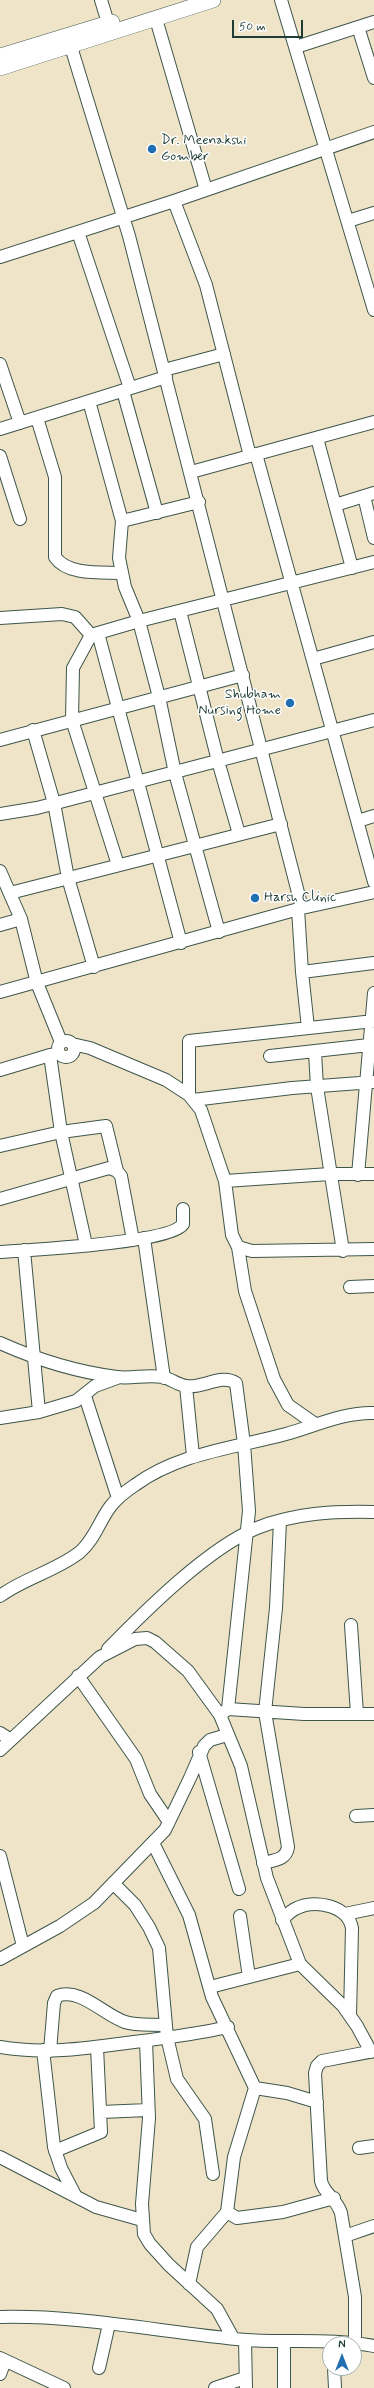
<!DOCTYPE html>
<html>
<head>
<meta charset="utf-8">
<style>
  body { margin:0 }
  #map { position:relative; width:374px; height:2388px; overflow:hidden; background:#efe4c8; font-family:Mynerve,sans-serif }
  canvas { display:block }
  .north { position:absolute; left:322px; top:2336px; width:40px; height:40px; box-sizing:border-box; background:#fff; border:1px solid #a5b1ae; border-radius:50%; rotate:0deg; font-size:11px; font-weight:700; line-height:16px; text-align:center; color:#1f3d34 }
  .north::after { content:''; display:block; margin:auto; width:14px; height:18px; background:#1f6fb2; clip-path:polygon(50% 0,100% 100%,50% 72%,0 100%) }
  .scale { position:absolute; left:232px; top:20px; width:71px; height:18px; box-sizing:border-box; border:2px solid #1f3d34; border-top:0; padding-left:5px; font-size:12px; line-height:14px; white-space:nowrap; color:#1f3d34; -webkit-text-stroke:3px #fff; paint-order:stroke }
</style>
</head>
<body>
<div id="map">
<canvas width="374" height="2388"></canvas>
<div class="north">N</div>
<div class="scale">50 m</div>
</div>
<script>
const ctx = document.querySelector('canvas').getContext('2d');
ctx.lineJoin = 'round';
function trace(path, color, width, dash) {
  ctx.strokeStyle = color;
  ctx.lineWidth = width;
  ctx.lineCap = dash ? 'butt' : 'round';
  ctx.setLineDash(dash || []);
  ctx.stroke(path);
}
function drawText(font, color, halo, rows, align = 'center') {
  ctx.font = font + ' Mynerve,sans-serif';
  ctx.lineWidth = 3;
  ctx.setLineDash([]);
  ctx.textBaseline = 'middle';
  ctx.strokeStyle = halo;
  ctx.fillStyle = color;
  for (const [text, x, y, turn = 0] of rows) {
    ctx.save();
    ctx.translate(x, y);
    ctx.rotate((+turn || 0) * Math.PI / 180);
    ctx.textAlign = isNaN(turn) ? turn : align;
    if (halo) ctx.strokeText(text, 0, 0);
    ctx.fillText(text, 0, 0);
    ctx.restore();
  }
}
const minor = new Path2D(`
  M 101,0 L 108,23
  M 281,0 L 374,310
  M 156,19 L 206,190
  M 358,27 L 374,78
  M 68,37 L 129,236 L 302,908
  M 296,47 L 374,22
  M 174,201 L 206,285 L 250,456
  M 348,221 L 374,213
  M 78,232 L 130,388
  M 0,257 L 174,201 L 374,132
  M 0,364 L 20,423
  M 164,370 L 224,354
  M 123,391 L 157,513
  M 89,401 L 122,521
  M 37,418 L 55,477 L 55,557 C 68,576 102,572 122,573
  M 0,429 L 166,377
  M 317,438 L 352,568
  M 256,454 L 374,882
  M 0,456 L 20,519
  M 191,472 L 374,422
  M 364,496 L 374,538
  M 199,502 L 122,521 L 119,558 L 125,587 L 139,621 L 159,697 L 175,773 L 219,932
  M 335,505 L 374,493
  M 180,611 L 218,761 L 239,834
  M 0,618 L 62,614 L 75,617 L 91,635
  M 98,633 L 181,943
  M 313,659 L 374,642
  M 33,730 L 54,803 L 68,878 L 94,967
  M 0,740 L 243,675
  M 0,814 L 37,808 L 374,720
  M 358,821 L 374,816
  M 118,865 L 72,720 L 73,668 L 91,635 L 139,621 L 374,562
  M 0,871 L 21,919 L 37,983 L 61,1042
  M 10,893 L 281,824
  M 298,909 L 302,972 L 374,963
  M 0,925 L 21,919
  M 302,972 L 308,1028
  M 0,992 L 302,908 L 374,892
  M58 1049a8 8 0 1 1 16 0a8 8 0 1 1-16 0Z
  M 72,1044 L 90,1048 L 166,1080 L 189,1095 L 201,1110 L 225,1181 L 232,1235 L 238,1247 L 252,1251 L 374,1249
  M 315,1052 L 317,1087 L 343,1251
  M 59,1053 L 50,1055 L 61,1132 L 86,1245
  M 270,1056 L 369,1045
  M 0,1070 L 50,1055
  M 189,1095 L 189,1041 L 374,1021
  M 193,1100 L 292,1088 L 374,1082
  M 0,1146 L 61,1132 L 106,1126 L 117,1171
  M 358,1175 L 374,993
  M 225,1181 L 330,1174 L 374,1174
  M 0,1199 L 109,1168 L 117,1171 L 121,1176 L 133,1240
  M 144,1238 L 164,1378
  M 238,1247 L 245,1291 L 274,1379 L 288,1405 L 315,1424
  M 24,1250 L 39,1412
  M 0,1252 C 28,1250 171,1243 183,1224 L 183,1209
  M 350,1287 L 374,1286
  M 0,1343 C 38,1360 76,1372 117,1377 C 132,1379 147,1374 163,1377 C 171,1379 178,1385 186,1386 C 203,1389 221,1373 236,1383 L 244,1444 L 249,1511 L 228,1709 L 220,1715
  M 186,1386 L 193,1456
  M 85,1396 L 118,1498
  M 0,1418 L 39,1412 L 76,1401 L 95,1386 L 117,1378
  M 0,1596 C 24,1578 56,1571 80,1552 C 94,1540 99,1522 110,1507 C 116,1499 126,1491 135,1485 C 179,1453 234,1448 286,1434 C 315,1426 344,1412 374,1413
  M 351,1625 L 357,1714
  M 108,1649 C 145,1611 208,1548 257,1528 C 294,1513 334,1511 374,1512
  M 78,1676 L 136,1759 L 150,1794 L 169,1822
  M 228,1709 L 304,1714 L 374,1714
  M 0,1733 L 11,1740
  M 0,1750 L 100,1657 L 135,1639 L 147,1638 L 155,1642 L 188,1671 L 220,1715 L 241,1766 L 267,1878 L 300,1964 L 343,2006 L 357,2026 L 371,2052
  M 199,1752 L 239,1889
  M 356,1816 L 374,1815
  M 153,1843 L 189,1915 L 212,1997 L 255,2088 L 234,2157 L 227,2212 L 197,2247 L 189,2284
  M 0,1856 L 23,1946
  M 263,1863 C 275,1860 286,1860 288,1847 L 265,1712 L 276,1608 L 280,1521
  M 113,1883 L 135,1905 L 149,1927 L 159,1948 L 167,2037 L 177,2079 L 205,2119 L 213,2174
  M 345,1914 L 374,1908
  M 240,1916 L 249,1977
  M 282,1920 C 287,1915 290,1911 297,1908 C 316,1899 348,1906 352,1928 L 350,2016
  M 0,1959 L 60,1926 L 94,1903 L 165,1830 L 190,1778 L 204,1746 L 210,1740 L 227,1735
  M 210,1987 L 300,1964
  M 146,2041 L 149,2118 L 142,2204 L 144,2234 L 150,2244 L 169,2265 L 217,2309 L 233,2338
  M 0,2047 C 45,2055 89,2048 134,2042 C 166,2038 197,2034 228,2027
  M 43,2050 L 54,2147 L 61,2168 L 75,2195
  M 50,2051 L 54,2003 L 57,1996 C 80,1987 104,2015 125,2022 C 137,2026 152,2024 165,2025
  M 255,2088 L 287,2093 L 317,2102
  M 101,2112 L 148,2110
  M 359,2148 L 374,2146
  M 55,2151 L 101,2132 L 97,2047
  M 0,2157 L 96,2207 L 142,2220
  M 227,2212 L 237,2218 L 283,2212 L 334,2198
  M 345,2236 L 374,2226
  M 0,2317 C 83,2315 165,2333 247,2340 C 289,2343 333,2338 374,2346
  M 245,2340 L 246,2388
  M 284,2342 L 284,2388
  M 355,2343 L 355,2297 L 341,2213 C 337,2199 324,2194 321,2181 L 315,2073 L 317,2066 L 322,2061 L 374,2051
  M 0,2358 L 64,2388
  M 99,2368 L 109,2324
  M 334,2368 L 335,2388
  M 0,2374 L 5,2361
  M 215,2388 L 245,2378`);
const major = new Path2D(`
  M 0,56 L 112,22
  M 0,68 L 213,0`);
trace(minor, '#3e564a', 14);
trace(major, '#3e564a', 16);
trace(minor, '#fff', 12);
trace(major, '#fff', 15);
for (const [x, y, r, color] of [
  [152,149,5,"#1f6fb2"],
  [290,703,5,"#1f6fb2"],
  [255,898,5,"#1f6fb2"]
]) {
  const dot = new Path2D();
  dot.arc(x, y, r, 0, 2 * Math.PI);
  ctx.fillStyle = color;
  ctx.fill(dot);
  trace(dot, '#fff', 1.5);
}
drawText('14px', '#1f3d34', '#fff', [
  ["Dr. Meenakshi",161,141],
  ["Gomber",161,157],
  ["Shubham",281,695,"right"],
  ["Nursing Home",281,711,"right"],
  ["Harsh Clinic",264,898]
], 'left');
</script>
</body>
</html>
